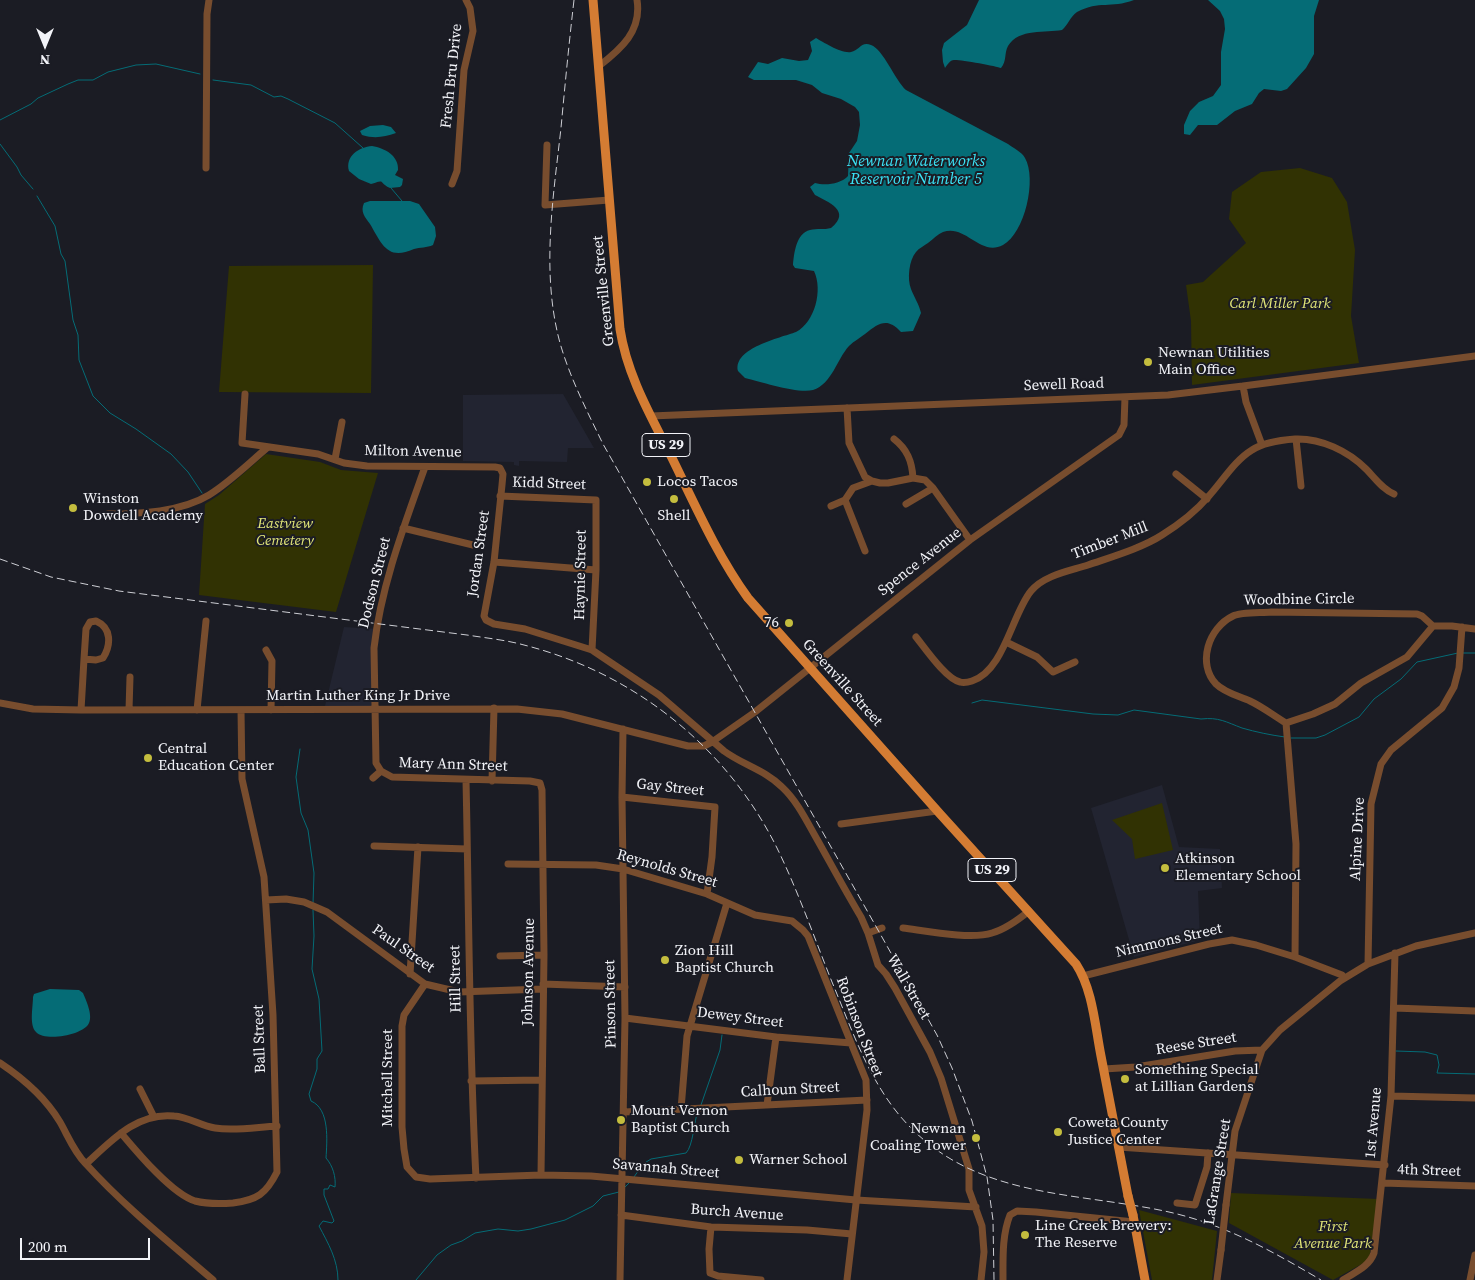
<!DOCTYPE html>
<html>
<head>
<meta charset="utf-8">
<style>
  body { margin:0 }
  #map { position:relative; width:1475px; height:1280px; overflow:hidden; background:#1b1c24; font-family:"Source Serif 4",serif }
  canvas { display:block }
  .north { position:absolute; left:20px; top:20px; width:50px; height:50px; -webkit-text-stroke:4px #1b1c24; paint-order:stroke; rotate:180deg; font-size:14px; font-weight:700; line-height:20px; text-align:center; color:#f2f3f8 }
  .north::after { content:''; display:block; margin:auto; width:18px; height:22px; background:#f2f3f8; clip-path:polygon(50% 0,100% 100%,50% 72%,0 100%) }
  .scale { position:absolute; left:20px; top:1238px; width:130px; height:22px; box-sizing:border-box; border:2px solid #f2f3f8; border-top:0; padding-left:6px; font-size:15px; line-height:18px; white-space:nowrap; color:#f2f3f8; -webkit-text-stroke:4px #1b1c24; paint-order:stroke }
</style>
</head>
<body>
<div id="map">
<canvas width="1475" height="1280"></canvas>
<div class="north">N</div>
<div class="scale">200 m</div>
</div>
<script>
const ctx = document.querySelector('canvas').getContext('2d');
ctx.lineJoin = 'round';
function fill(path, color) {
  ctx.fillStyle = color;
  ctx.fill(path, 'evenodd');
}
function trace(path, color, width, dash) {
  ctx.strokeStyle = color;
  ctx.lineWidth = width;
  ctx.lineCap = dash ? 'butt' : 'round';
  ctx.setLineDash(dash || []);
  ctx.stroke(path);
}
function drawText(font, color, halo, rows, align = 'center') {
  ctx.font = font + ' "Source Serif 4",serif';
  ctx.lineWidth = 4;
  ctx.setLineDash([]);
  ctx.textBaseline = 'middle';
  ctx.strokeStyle = halo;
  ctx.fillStyle = color;
  for (const [text, x, y, turn = 0] of rows) {
    ctx.save();
    ctx.translate(x, y);
    ctx.rotate((+turn || 0) * Math.PI / 180);
    ctx.textAlign = isNaN(turn) ? turn : align;
    if (halo) ctx.strokeText(text, 0, 0);
    ctx.fillText(text, 0, 0);
    ctx.restore();
  }
}
fill(new Path2D(`
  M 563,394 L 594,448 L 568,448 L 567,462 L 519,461 L 519,466 L 514,465 L 514,462 L 463,461 L 463,395 Z
  M 344,627 L 377,629 L 377,710 L 324,710 Z
  M 1162,785 L 1179,847 L 1220,849 L 1222,888 L 1198,891 L 1200,940 L 1134,957 L 1091,808 Z`), '#222431');
fill(new Path2D(`
  M 1300,168 L 1332,178 L 1347,202 L 1355,250 L 1351,316 L 1359,363 L 1192,385 L 1191,321 L 1186,285 L 1203,282 L 1246,243 L 1229,219 L 1232,192 L 1261,172 Z
  M 373,265 L 371,393 L 219,392 L 229,266 Z
  M 266,454 L 320,462 L 341,470 L 378,473 L 336,612 L 199,595 L 205,504 L 219,495 Z
  M 1162,803 L 1173,850 L 1135,859 L 1132,839 L 1112,820 Z
  M 1231,1193 L 1378,1199 L 1369,1260 L 1333,1280 L 1229,1223 Z
  M 1139,1210 L 1217,1231 L 1212,1280 L 1152,1280 Z`), '#313203');
fill(new Path2D(`
  M 979,0 L 1134,0 C 1110,9 1100,0 1077,12 C 1070,17 1068,25 1062,30 C 1046,33 1019,28 1008,46 C 1004,53 1007,61 1001,68 C 997,66 957,59 954,60 C 950,60 947,65 945,68 L 943,62 L 942,50 L 944,43 L 967,25 Z
  M 1208,0 L 1319,0 L 1314,16 L 1314,54 L 1306,68 L 1287,89 L 1281,91 L 1264,89 L 1259,93 L 1252,104 L 1235,111 L 1217,125 L 1198,125 L 1190,135 L 1184,134 L 1184,125 L 1190,111 L 1199,102 L 1213,96 L 1221,85 L 1221,52 L 1225,29 L 1224,19 L 1220,11 Z
  M 816,38 C 823,42 842,54 851,52 C 859,51 861,41 871,45 C 883,49 895,80 906,90 L 1008,144 C 1013,148 1022,152 1025,158 C 1037,179 1025,233 1003,245 C 980,257 966,224 943,232 C 938,234 933,239 928,243 C 924,246 919,248 916,252 C 909,260 907,279 911,289 C 914,297 919,304 921,313 L 913,331 L 901,332 C 887,317 879,323 865,334 C 860,338 854,341 849,346 C 837,359 832,384 813,390 C 798,394 762,382 745,378 L 738,371 C 733,348 780,338 796,332 C 815,322 823,290 814,271 L 795,268 L 793,265 C 794,254 796,233 810,230 C 817,228 824,230 831,228 C 852,211 828,202 815,195 L 810,187 L 815,183 C 825,186 841,184 848,176 L 849,153 L 857,141 L 860,125 L 859,112 L 855,107 L 841,99 L 822,93 L 812,85 L 796,80 L 754,80 L 748,77 L 758,62 L 768,64 L 782,58 L 799,61 L 808,60 L 812,51 L 810,42 Z
  M 383,125 L 391,127 L 396,133 C 384,137 375,139 362,135 L 360,131 L 370,126 Z
  M 372,146 C 385,148 399,156 398,170 L 395,175 L 403,179 L 402,185 L 400,187 L 390,188 C 377,182 387,179 371,184 L 359,179 L 349,171 C 345,156 359,147 372,146 Z
  M 370,201 L 410,201 L 419,204 L 435,227 L 436,236 L 433,245 C 427,248 420,247 414,249 C 387,261 382,244 370,224 C 365,217 360,212 364,203 Z
  M 50,989 L 79,990 L 83,993 C 86,1000 93,1015 89,1023 C 84,1035 45,1042 36,1032 C 29,1025 33,1007 33,997 L 34,994 Z`), '#056c76');
trace(new Path2D(`
  M 213,80 L 251,85 L 274,97 L 281,96 L 288,99 L 335,123 L 363,148
  M 0,120 L 31,104 L 38,98 L 68,84 L 78,80 L 93,80 L 108,72 L 136,65 L 156,64 L 200,74
  M 0,144 L 17,167 L 21,175 L 33,189
  M 391,188 L 402,201
  M 37,196 L 55,226 L 61,254 L 65,261 L 73,320 L 78,335 L 79,360 L 93,396 L 110,413 L 136,429 L 171,454 L 188,472 L 202,493
  M 1463,653 L 1475,653
  M 972,703 L 982,700 L 1093,714 L 1118,715 L 1134,710 L 1201,719 C 1219,717 1226,722 1242,728 C 1256,732 1270,735 1285,737
  M 1291,738 L 1316,738 L 1325,735 L 1359,717 L 1374,699 L 1401,679 L 1417,662 L 1458,653
  M 300,749 L 296,777 L 301,813 L 308,830 L 314,873 L 313,904
  M 313,910 L 314,936 L 312,969 L 319,999 L 322,1051 L 317,1059 L 317,1069 L 309,1094 L 311,1101 C 330,1109 327,1141 326,1158 C 333,1166 336,1177 335,1187 L 330,1185 L 328,1189 L 324,1189 L 324,1195 L 334,1221 L 332,1223 L 323,1221 L 319,1226 C 328,1243 338,1260 338,1280
  M 1396,1051 L 1425,1052 L 1437,1055 L 1439,1065 L 1437,1073 L 1475,1074
  M 701,1105 L 720,1050 L 722,1035
  M 634,1177 L 643,1164 L 651,1159 L 686,1153 C 693,1146 694,1122 698,1110
  M 624,1188 L 630,1182
  M 416,1280 L 437,1255 L 451,1245 L 462,1241 L 475,1233 L 498,1229 L 518,1231 L 531,1229 L 565,1220 L 593,1206 L 603,1196 L 619,1192`), '#056c76', 1);
trace(new Path2D(`
  M 599,66 C 621,49 642,31 637,0
  M 547,145 L 545,205 L 609,200
  M 206,168 L 207,14 L 209,0
  M 452,184 L 457,171 L 464,70 L 473,31 L 470,8 L 466,0
  M 1243,386 L 1246,402 L 1262,445
  M 245,394 L 242,443 L 318,454 L 344,463 L 367,466 L 495,467 L 500,468 L 503,474 L 502,485 L 494,562 L 484,616 L 486,620 L 494,624 L 525,629 L 592,650 L 659,695 L 724,751 C 743,765 765,770 782,787 C 798,802 807,822 818,841 C 832,866 846,892 861,917 L 868,933 L 878,965 L 886,974 L 895,988 L 930,1052 L 941,1078 L 969,1169 L 969,1190 L 982,1226 L 984,1252 L 981,1280
  M 847,408 L 849,443 L 865,477 L 872,481 L 880,483 L 888,483 L 913,478 L 925,480 L 933,488 L 970,540
  M 651,416 L 1168,395 L 1243,386 L 1475,356
  M 894,439 C 907,449 912,461 913,478
  M 1296,439 L 1301,486
  M 335,459 L 342,422
  M 425,467 C 404,526 381,586 374,648 L 376,763 L 381,771 L 392,777 L 530,781 L 540,783 L 542,790 L 544,955 L 541,1175
  M 1176,474 L 1207,499
  M 500,496 L 596,500 L 596,570 L 592,650
  M 906,504 L 933,488
  M 831,506 L 845,500
  M 108,514 C 140,514 181,512 209,495 C 230,482 249,463 268,447
  M 403,528 L 473,545
  M 865,551 L 845,500 L 853,488 L 872,481
  M 494,562 L 596,570
  M 1271,612 L 1417,614 L 1422,616 L 1433,626 L 1407,657 L 1361,683 L 1335,704 L 1313,714 L 1286,723 C 1274,716 1263,707 1250,701 C 1239,696 1225,693 1216,684 C 1197,664 1208,628 1233,616 C 1241,612 1261,613 1271,612 Z
  M 96,621 C 112,628 111,645 103,658 L 96,660 L 84,659 L 86,629 L 90,622 Z
  M 1433,626 L 1452,626 L 1475,629
  M 916,637 C 925,648 946,679 960,682 C 963,683 969,682 972,681 C 1004,671 1012,614 1031,591 C 1044,575 1070,571 1088,565 C 1111,557 1142,548 1162,535 C 1178,525 1196,511 1208,497 C 1222,482 1234,461 1252,450 C 1264,442 1281,440 1295,439 C 1321,438 1348,451 1366,469 C 1375,478 1382,489 1394,494
  M 1006,642 L 1037,657 L 1053,672 L 1075,662
  M 266,650 L 272,661 L 271,710
  M 0,703 L 33,709 L 81,710 L 517,709 L 562,714 L 688,746 L 704,746 L 712,742 L 755,712 L 970,540 L 1119,435 L 1124,425 L 1125,397
  M 81,710 L 84,659
  M 129,710 L 130,677
  M 197,710 L 206,621
  M 1286,723 L 1296,844 L 1295,957
  M 373,778 L 381,771
  M 466,780 C 469,912 469,1045 476,1178
  M 492,781 L 494,708
  M 622,797 L 715,807 L 712,857 L 707,894
  M 841,824 L 937,811
  M 374,846 L 467,849
  M 508,864 L 596,865 L 623,869 L 707,894 L 755,915 L 792,921 L 803,930 L 808,936 L 851,1043 L 866,1080 L 867,1110 L 847,1280
  M 266,900 L 286,899 L 304,902 L 327,912 L 425,984 L 459,992 L 543,989
  M 903,928 C 926,931 971,940 992,933 C 1006,929 1018,920 1029,911
  M 868,933 L 882,928
  M 500,956 L 544,955
  M 1368,964 L 1371,804 L 1381,764 L 1391,750 L 1442,708 L 1454,687 L 1459,668 L 1462,627
  M 410,974 L 418,847
  M 1083,976 L 1209,944 L 1232,940 L 1256,945 L 1295,957 L 1342,975 L 1344,978
  M 425,984 L 404,1015 L 402,1026 L 402,1127 L 404,1149 L 407,1167 L 416,1177 L 430,1179 L 541,1175 L 591,1176 L 856,1200 L 976,1207
  M 543,984 L 625,987
  M 1394,1008 L 1475,1011
  M 625,1018 L 776,1037 L 851,1043
  M 0,1063 C 24,1079 45,1097 60,1122 C 68,1136 74,1152 86,1164 C 124,1206 170,1243 213,1280
  M 1104,1069 L 1136,1067 L 1235,1051 L 1262,1050
  M 471,1081 L 541,1080
  M 140,1089 L 154,1117
  M 1391,1096 L 1475,1098
  M 767,1105 L 776,1037
  M 681,1109 L 687,1036 L 727,903
  M 624,1112 L 867,1100
  M 121,1133 C 137,1152 172,1194 195,1201 C 207,1204 220,1204 233,1203 C 257,1200 266,1194 277,1172 L 273,1015 L 264,877 L 242,779 L 241,710
  M 1118,1147 L 1385,1165
  M 86,1164 C 111,1141 137,1112 174,1116 C 189,1117 201,1126 215,1128 C 235,1131 257,1127 277,1126
  M 1383,1183 L 1475,1186
  M 1177,1203 L 1195,1205 L 1207,1167 L 1208,1153
  M 1226,1205 L 1235,1131 L 1262,1050 L 1280,1030 L 1340,981 L 1368,964 L 1416,946 L 1475,933
  M 621,1215 L 711,1227 L 807,1230 L 852,1234
  M 711,1227 L 709,1249 L 710,1273 L 718,1276 L 761,1280
  M 620,1280 L 625,1018 L 622,797 L 623,729
  M 1003,1280 C 1003,1258 1002,1235 1010,1215 L 1017,1211 L 1036,1212 L 1134,1222
  M 1217,1280 L 1221,1250
  M 1343,1280 C 1355,1272 1369,1267 1374,1253 L 1391,1096 L 1395,953
  M 1470,1280 L 1475,1255`), '#784d2e', 7);
trace(new Path2D(`
  M 593,0 L 620,329 C 627,376 652,418 673,460 C 696,507 717,555 748,598 L 941,815 L 1076,964 C 1093,990 1095,1026 1101,1056 C 1110,1103 1119,1149 1128,1196
  M 1133,1215 L 1145,1280`), '#d47c33', 9);
trace(new Path2D(`
  M 574,0 C 569,43 565,85 561,128 C 553,199 541,273 560,343 C 570,378 587,411 603,444 L 878,930 L 937,1035 L 952,1068 L 972,1121 L 987,1177 L 993,1220 L 994,1280
  M 0,559 L 51,577 L 119,591 L 467,635 C 486,638 506,640 524,645 C 634,673 727,747 777,848 C 798,891 814,937 832,982 C 853,1032 871,1088 911,1128 C 981,1199 1079,1192 1169,1212 C 1226,1225 1272,1251 1321,1280`), '#cecfd5', 1, [8, 4]);
trace(new Path2D(`
  M 1221,1250 L 1226,1205`), '#784d2e', 7);
trace(new Path2D(`
  M 1128,1196 L 1133,1215`), '#d47c33', 9);
for (const [x, y, r, color] of [
  [1148,362,5,"#c4bd3e"],
  [647,482,5,"#c4bd3e"],
  [674,499,5,"#c4bd3e"],
  [73,508,5,"#c4bd3e"],
  [789,623,5,"#c4bd3e"],
  [148,758,5,"#c4bd3e"],
  [1165,868,5,"#c4bd3e"],
  [665,960,5,"#c4bd3e"],
  [1125,1079,5,"#c4bd3e"],
  [621,1120,5,"#c4bd3e"],
  [1058,1132,5,"#c4bd3e"],
  [976,1138,5,"#c4bd3e"],
  [739,1160,5,"#c4bd3e"],
  [1025,1235,5,"#c4bd3e"]
]) {
  const dot = new Path2D();
  dot.arc(x, y, r, 0, 2 * Math.PI);
  ctx.fillStyle = color;
  ctx.fill(dot);
  trace(dot, '#1b1c24', 2);
}
for (const [x, y, w] of [
  [666,445,48],
  [992,870,48]
]) {
  const box = new Path2D();
  box.roundRect(x - w / 2, y - 11.5, w, 23, 4);
  ctx.fillStyle = '#1b1c24';
  ctx.fill(box);
  trace(box, '#f2f3f8', 1);
}
drawText('bold 14px', '#f2f3f8', null, [
  ["US 29",666,445],
  ["US 29",992,870]
]);
drawText('15px', '#f2f3f8', '#1b1c24', [
  ["Fresh Bru Drive",452,76,-84],
  ["Greenville Street",604,291,-96],
  ["Sewell Road",1064,385,-2],
  ["Milton Avenue",413,452,1],
  ["Kidd Street",549,484,2],
  ["Timber Mill",1110,541,-21],
  ["Jordan Street",479,554,-82],
  ["Spence Avenue",920,562,-38],
  ["Haynie Street",581,575,-89],
  ["Dodson Street",375,583,-76],
  ["Woodbine Circle",1299,600,-1],
  ["Greenville Street",842,683,48],
  ["Martin Luther King Jr Drive",358,696],
  ["Mary Ann Street",453,765,2],
  ["Gay Street",670,788,6],
  ["Alpine Drive",1358,839,-87],
  ["Reynolds Street",667,869,16],
  ["Nimmons Street",1169,941,-13],
  ["Paul Street",403,949,35],
  ["Johnson Avenue",529,972,-89],
  ["Hill Street",456,979,-91],
  ["Wall Street",908,987,60],
  ["Pinson Street",611,1004,-91],
  ["Dewey Street",740,1018,7],
  ["Robinson Street",859,1027,69],
  ["Ball Street",260,1039,-92],
  ["Reese Street",1196,1044,-9],
  ["Mitchell Street",388,1078,-90],
  ["Calhoun Street",790,1090,-3],
  ["1st Avenue",1374,1123,-85],
  ["Savannah Street",666,1169,5],
  ["4th Street",1429,1171,2],
  ["LaGrange Street",1218,1172,-81],
  ["Burch Avenue",737,1213,4]
]);
drawText('italic 15px', '#e1e578', '#1b1c24', [
  ["Carl Miller Park",1280,304],
  ["Eastview",285,524],
  ["Cemetery",285,541],
  ["First",1333,1227],
  ["Avenue Park",1333,1244]
]);
drawText('15px', '#f2f3f8', '#1b1c24', [
  ["Newnan Utilities",1158,353],
  ["Main Office",1158,370],
  ["Locos Tacos",657,482],
  ["Winston",83,499],
  ["Dowdell Academy",83,516],
  ["Shell",674,516,"center"],
  ["76",779,623,"right"],
  ["Central",158,749],
  ["Education Center",158,766],
  ["Atkinson",1175,859],
  ["Elementary School",1175,876],
  ["Zion Hill",675,951],
  ["Baptist Church",675,968],
  ["Something Special",1135,1070],
  ["at Lillian Gardens",1135,1087],
  ["Mount Vernon",631,1111],
  ["Baptist Church",631,1128],
  ["Coweta County",1068,1123],
  ["Justice Center",1068,1140],
  ["Newnan",966,1129,"right"],
  ["Coaling Tower",966,1146,"right"],
  ["Warner School",749,1160],
  ["Line Creek Brewery:",1035,1226],
  ["The Reserve",1035,1243]
], 'left');
drawText('italic 16px', '#3be3f6', '#1b1c24', [
  ["Newnan Waterworks",916,162],
  ["Reservoir Number 5",916,180]
]);
</script>
</body>
</html>
